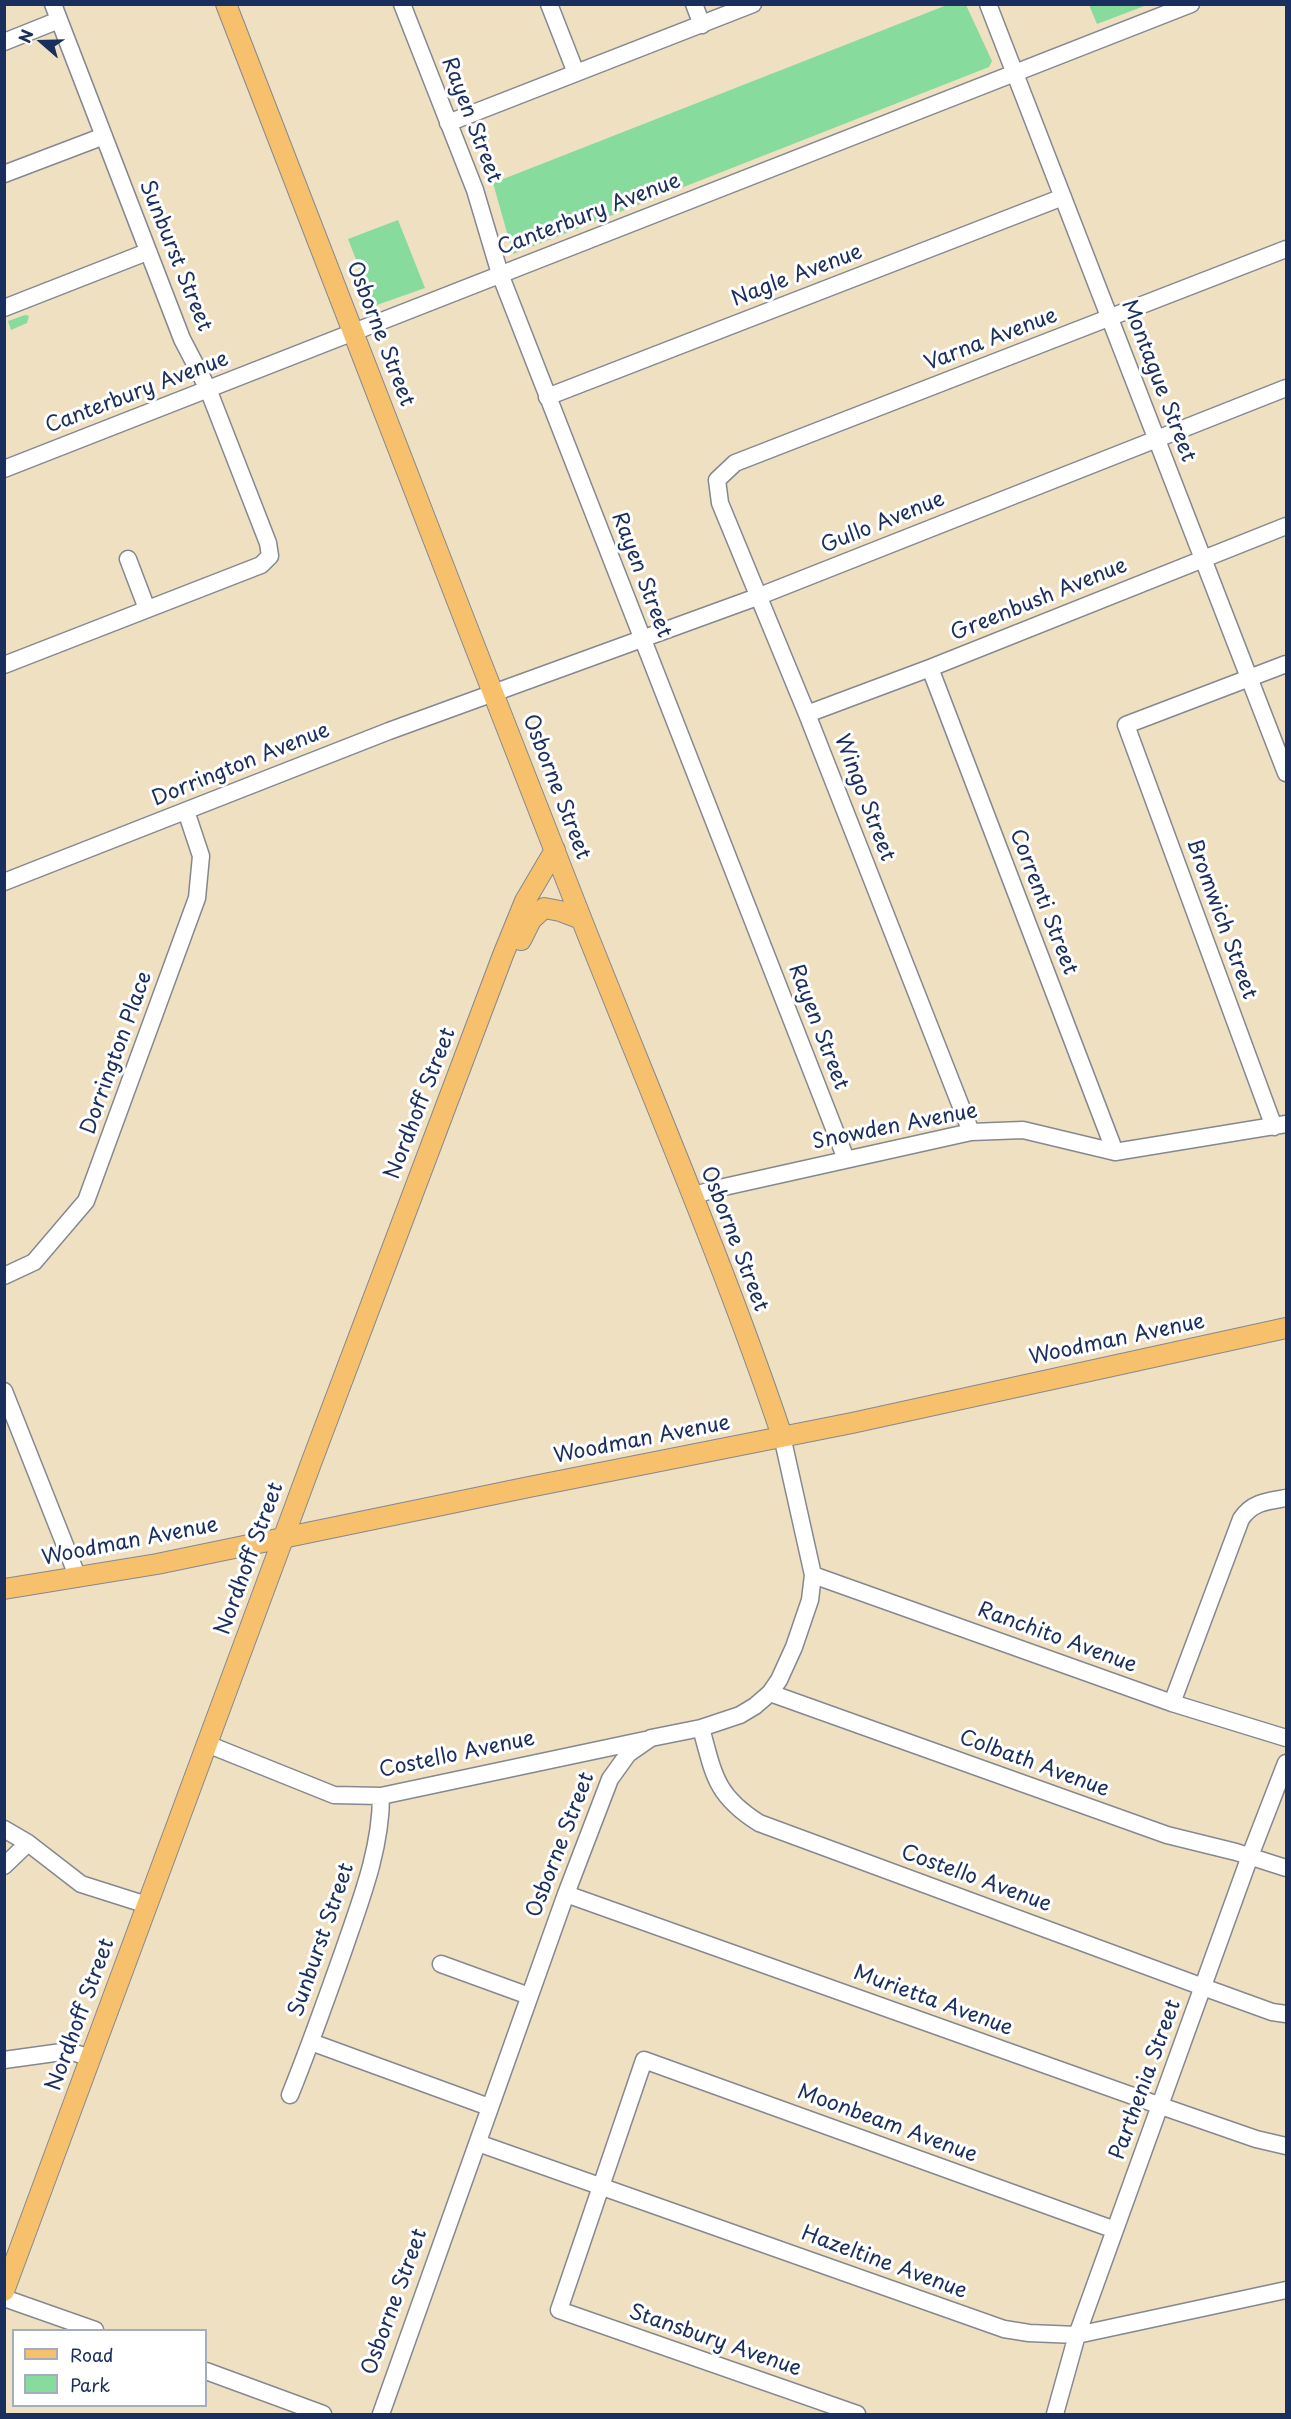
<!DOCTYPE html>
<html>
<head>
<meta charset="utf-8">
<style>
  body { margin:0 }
  #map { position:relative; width:1291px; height:2419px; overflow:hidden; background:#efe0c1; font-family:"Playpen Sans",sans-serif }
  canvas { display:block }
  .frame { position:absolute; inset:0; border:6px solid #1b2f5e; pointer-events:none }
  .legend { position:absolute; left:12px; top:2329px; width:195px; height:78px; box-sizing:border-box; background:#fff; border:2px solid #a4acbf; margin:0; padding:8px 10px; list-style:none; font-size:18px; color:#1b2f5e }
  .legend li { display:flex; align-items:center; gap:12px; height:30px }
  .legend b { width:30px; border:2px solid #a4acbf }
  .north { position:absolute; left:12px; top:12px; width:60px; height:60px; -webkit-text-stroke:4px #fff; paint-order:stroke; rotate:290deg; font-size:16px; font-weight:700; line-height:24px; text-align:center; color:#1b2f5e }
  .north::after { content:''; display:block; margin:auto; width:21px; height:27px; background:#1b2f5e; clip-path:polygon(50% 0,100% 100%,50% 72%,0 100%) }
</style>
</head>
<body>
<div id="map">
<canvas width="1291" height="2419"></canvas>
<div class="frame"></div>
<ul class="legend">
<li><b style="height:8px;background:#f7c06c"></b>Road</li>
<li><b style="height:16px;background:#87db9d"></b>Park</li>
</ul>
<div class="north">N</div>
</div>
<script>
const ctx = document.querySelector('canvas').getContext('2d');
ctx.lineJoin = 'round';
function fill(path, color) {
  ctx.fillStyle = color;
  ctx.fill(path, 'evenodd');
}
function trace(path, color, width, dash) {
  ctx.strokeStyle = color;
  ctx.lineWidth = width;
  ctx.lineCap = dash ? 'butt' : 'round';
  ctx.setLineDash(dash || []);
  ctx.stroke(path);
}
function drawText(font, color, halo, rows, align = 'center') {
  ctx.font = font + ' "Playpen Sans",sans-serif';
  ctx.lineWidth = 6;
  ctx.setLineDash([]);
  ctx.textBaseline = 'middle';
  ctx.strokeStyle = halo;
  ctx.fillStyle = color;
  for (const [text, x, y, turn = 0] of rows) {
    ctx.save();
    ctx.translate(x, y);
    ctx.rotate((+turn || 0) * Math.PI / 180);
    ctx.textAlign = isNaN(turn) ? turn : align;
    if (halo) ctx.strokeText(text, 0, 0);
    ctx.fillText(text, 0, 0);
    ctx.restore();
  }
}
fill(new Path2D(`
  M 947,5 L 966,5 L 992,61 L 989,67 L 513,254 L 493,183 Z
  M 1089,5 L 1147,5 L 1097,24 Z
  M 398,220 L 425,288 L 374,306 L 348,239 Z
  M 25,315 L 29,316 L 27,323 L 11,330 L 8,321 Z`), '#87db9d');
const minor = new Path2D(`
  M 402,4 L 475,190 L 500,274 L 846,1159
  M 549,4 L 576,73
  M 694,4 L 702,25
  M 988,4 L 1286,773
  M 4,42 L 59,20
  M 448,123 L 753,4
  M 4,174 L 104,136
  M 4,308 L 147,252
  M 547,397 L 1063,197
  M 4,469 L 1191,4
  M 128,559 L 147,609
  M 4,665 L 261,565 L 270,556 L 268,543 L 208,389 L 182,339 L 53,4
  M 930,668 L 1115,1152
  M 807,714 L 930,668 L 1286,526
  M 4,882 L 389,731 L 757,597 L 1286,388
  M 1274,1127 L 1126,725 L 1286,664
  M 971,1132 L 807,714 L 720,503 L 717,480 L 735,463 L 1286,249
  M 692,1196 L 715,1189 L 971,1132 L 1023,1130 L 1115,1152 L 1286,1124
  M 4,1276 L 34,1262 L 86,1201 L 197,898 L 201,856 L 186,811
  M 4,1391 L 78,1578
  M 813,1575 L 1172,1703 L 1286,1738
  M 770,1693 L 1167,1835 L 1236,1852 L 1286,1868
  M 1172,1703 L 1241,1519 C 1252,1502 1268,1501 1286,1498
  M 701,1728 C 714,1775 715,1795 759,1823 L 1203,1987 L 1272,2012 L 1286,2014
  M 207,1744 L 334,1795 L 381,1796 L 645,1740
  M 4,1829 L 28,1843 L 81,1884 L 147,1905
  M 4,1866 L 28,1843
  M 566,1894 L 1161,2106 L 1256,2139 L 1286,2146
  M 441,1964 L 529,1996
  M 311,2042 L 489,2107
  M 4,2060 L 69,2051 L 91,2058
  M 290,2095 C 309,2048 326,2000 343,1952 C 360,1902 381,1850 381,1796
  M 478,2143 L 1004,2329 L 1029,2333 L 1077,2335 L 1286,2290
  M 4,2298 L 95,2330
  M 206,2371 L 323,2414
  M 381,2414 L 566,1894 L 610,1779 L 628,1754 L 651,1738 L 701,1728 L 740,1715 L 755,1706 L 770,1693 L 779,1680 L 794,1647 L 810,1600 L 813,1575 L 782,1436
  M 857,2414 L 559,2310 L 644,2060 L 1115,2230
  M 1055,2414 L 1077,2335 L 1250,1856 L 1286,1763`);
const major = new Path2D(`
  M 226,4 C 345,309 461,614 581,918 C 649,1090 723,1261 782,1436
  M 521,940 L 531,920 L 544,908 L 560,911 L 581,919
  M 4,1589 L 157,1564 L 529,1487 L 852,1423 L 1286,1328
  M 4,2291 L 313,1458 L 503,955 L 525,901 L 555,850`);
trace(minor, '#858890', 19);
trace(major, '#858890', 22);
trace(minor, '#fff', 16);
trace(major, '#f7c06c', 20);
drawText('21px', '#1b2f5e', '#fff', [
  ["Rayen Street",471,120,69],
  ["Canterbury Avenue",589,215,-21],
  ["Sunburst Street",175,256,68],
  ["Nagle Avenue",797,276,-21],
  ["Osborne Street",380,334,69],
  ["Varna Avenue",991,340,-21],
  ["Montague Street",1158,381,69],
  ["Canterbury Avenue",137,393,-21],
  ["Gullo Avenue",883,523,-22],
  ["Rayen Street",641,575,69],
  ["Greenbush Avenue",1039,600,-22],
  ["Dorrington Avenue",241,765,-22],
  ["Osborne Street",556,787,69],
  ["Wingo Street",864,798,69],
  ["Correnti Street",1043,902,69],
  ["Bromwich Street",1221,919,70],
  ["Rayen Street",818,1027,69],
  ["Dorrington Place",117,1053,-70],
  ["Nordhoff Street",421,1104,-69],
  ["Snowden Avenue",895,1127,-11],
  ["Osborne Street",734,1239,69],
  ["Woodman Avenue",1117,1340,-12],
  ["Woodman Avenue",642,1440,-11],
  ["Woodman Avenue",130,1542,-11],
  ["Nordhoff Street",250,1559,-70],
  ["Ranchito Avenue",1057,1638,20],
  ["Costello Avenue",457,1755,-12],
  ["Colbath Avenue",1034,1764,20],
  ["Osborne Street",561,1845,-69],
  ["Costello Avenue",976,1879,20],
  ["Sunburst Street",322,1940,-71],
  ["Murietta Avenue",933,2001,20],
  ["Nordhoff Street",81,2015,-70],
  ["Parthenia Street",1146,2080,-70],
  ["Moonbeam Avenue",887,2124,20],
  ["Hazeltine Avenue",884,2263,20],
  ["Osborne Street",395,2302,-70],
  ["Stansbury Avenue",715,2341,19]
]);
</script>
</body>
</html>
